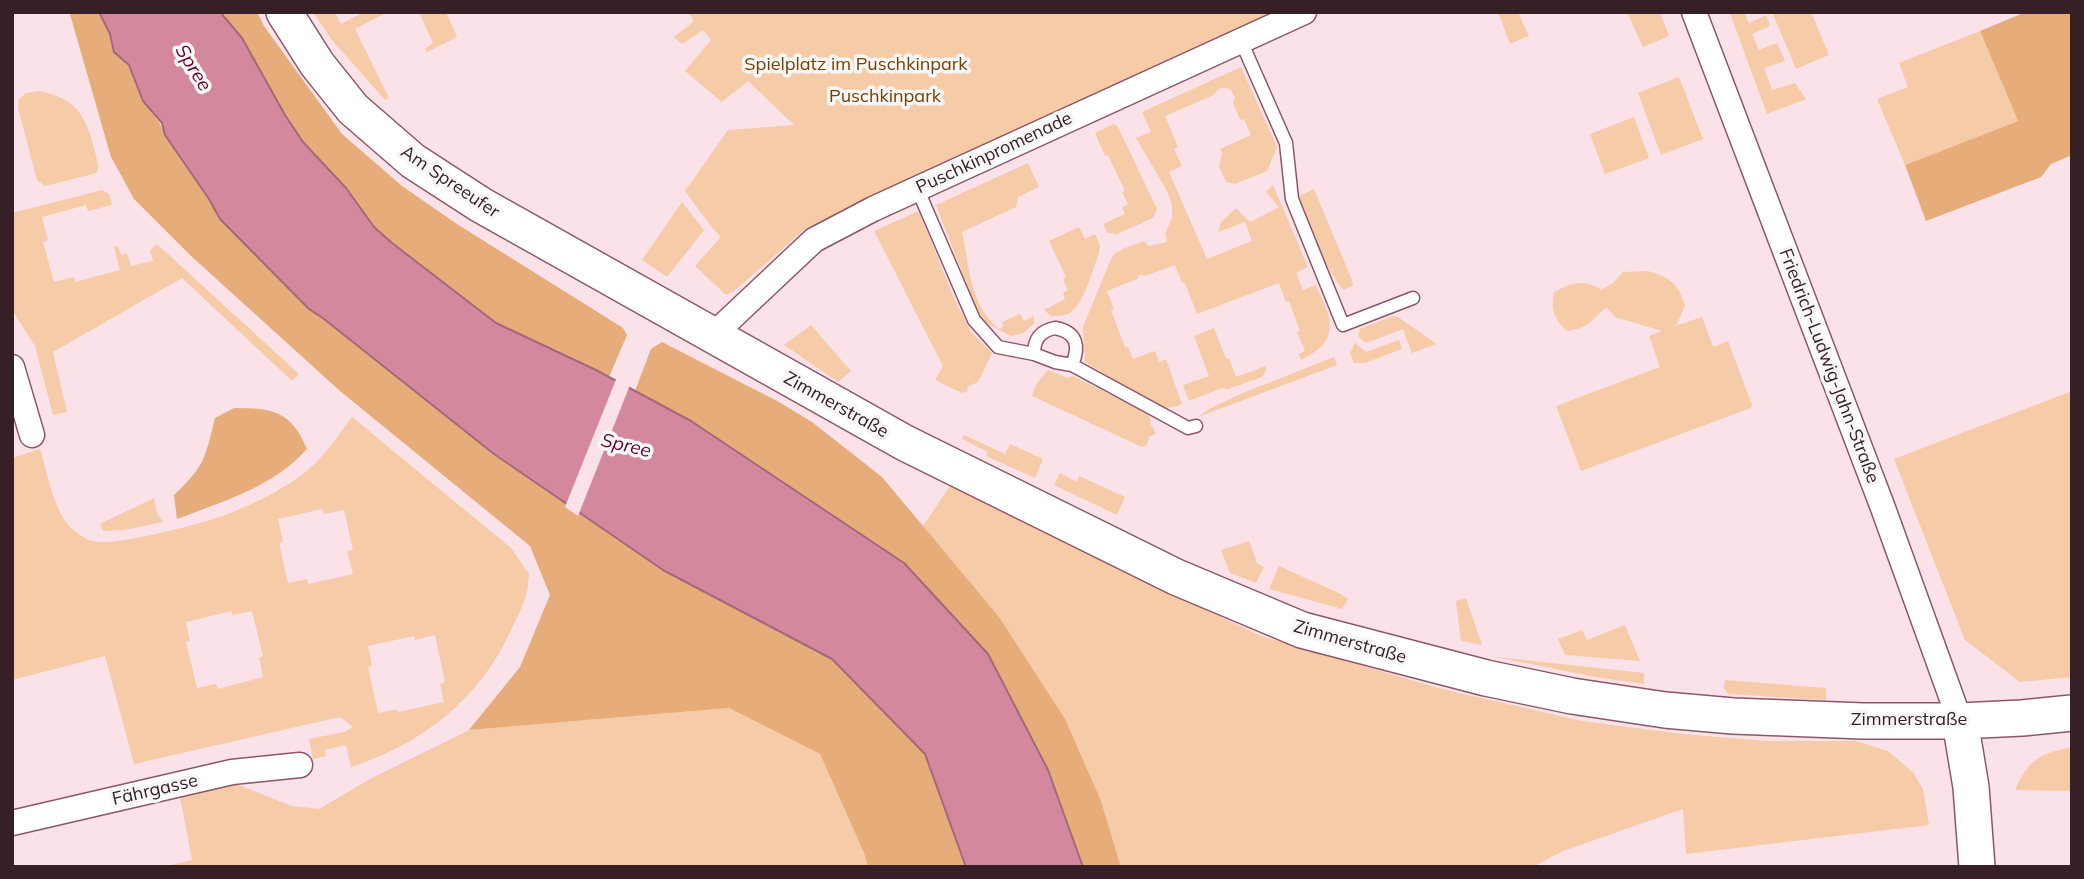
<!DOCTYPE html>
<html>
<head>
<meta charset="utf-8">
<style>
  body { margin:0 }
  #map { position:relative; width:2084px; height:879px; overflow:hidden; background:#fbe2e8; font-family:Mulish,sans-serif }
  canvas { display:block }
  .frame { position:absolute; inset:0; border:14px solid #362026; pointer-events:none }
</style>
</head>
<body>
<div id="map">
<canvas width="2084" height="879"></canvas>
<div class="frame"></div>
</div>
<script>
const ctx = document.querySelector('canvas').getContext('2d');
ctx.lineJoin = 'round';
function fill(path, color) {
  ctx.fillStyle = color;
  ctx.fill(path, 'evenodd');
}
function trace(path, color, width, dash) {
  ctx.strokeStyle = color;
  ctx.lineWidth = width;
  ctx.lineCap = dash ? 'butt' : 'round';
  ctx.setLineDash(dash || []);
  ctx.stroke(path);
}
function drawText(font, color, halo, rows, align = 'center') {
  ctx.font = font + ' Mulish,sans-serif';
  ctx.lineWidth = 7;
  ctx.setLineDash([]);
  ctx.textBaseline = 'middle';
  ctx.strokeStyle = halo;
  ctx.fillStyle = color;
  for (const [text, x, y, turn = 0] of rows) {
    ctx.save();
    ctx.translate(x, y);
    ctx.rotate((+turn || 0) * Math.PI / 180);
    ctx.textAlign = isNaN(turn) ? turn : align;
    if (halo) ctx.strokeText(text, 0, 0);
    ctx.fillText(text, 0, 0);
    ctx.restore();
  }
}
fill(new Path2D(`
  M 313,12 L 335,12 L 341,24 L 364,12 L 388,12 L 355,29 L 389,98 L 385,100 L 332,40 Z
  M 419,12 L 446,12 L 457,37 L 427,52 L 425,49 L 433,43 Z
  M 688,12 L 1276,12 L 805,229 L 733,292 L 726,295 L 695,266 L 721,237 L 710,225 L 685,191 L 728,130 L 794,125 L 748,81 L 722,102 L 685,71 L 711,40 L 703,30 L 682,44 L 674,37 L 694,21 Z
  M 1498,12 L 1518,12 L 1529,36 L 1510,44 Z
  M 1627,12 L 1660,12 L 1669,36 L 1643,47 Z
  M 1732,12 L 1744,12 L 1749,23 L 1766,15 L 1770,26 L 1752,34 L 1759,50 L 1777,43 L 1785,61 L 1764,68 L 1772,90 L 1795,83 L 1806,99 L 1767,114 L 1730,13 Z
  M 1772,12 L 1811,12 L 1829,55 L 1796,69 Z
  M 1980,31 L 2018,121 L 1905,165 L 1877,99 L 1908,87 L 1899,63 Z
  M 1241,67 L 1277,147 L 1267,171 L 1235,184 L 1226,182 L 1219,166 L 1222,153 L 1220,149 L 1251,135 L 1244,119 L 1240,120 L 1233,103 L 1235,98 L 1231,90 L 1224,87 L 1217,90 L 1214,95 L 1165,116 L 1178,147 L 1174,149 L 1182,166 L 1169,172 L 1207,259 L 1252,241 L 1245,222 L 1218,232 L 1221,222 L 1236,208 L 1250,222 L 1279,207 L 1266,192 L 1273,185 L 1308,267 L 1296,273 L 1303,290 L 1316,285 C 1332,320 1342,340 1301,360 L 1299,354 L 1305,351 L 1297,332 L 1300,331 L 1289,301 L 1286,302 L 1279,283 L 1197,314 L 1185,283 L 1182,283 L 1175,265 L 1145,276 L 1140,274 L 1137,279 L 1107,291 L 1114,309 L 1111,310 L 1125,347 L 1128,347 L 1133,359 L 1155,351 L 1159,362 L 1166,359 L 1182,404 C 1171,409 1165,408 1155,405 L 1085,362 L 1083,327 L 1111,259 L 1114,254 L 1125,248 L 1144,241 L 1149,246 L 1167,242 L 1165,234 L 1172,218 L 1172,205 L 1167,191 L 1136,138 L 1151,132 L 1142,112 Z
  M 1679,77 L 1703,139 L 1661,155 L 1638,93 Z
  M 39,91 C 70,98 81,107 91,137 C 94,149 98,159 98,171 L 93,174 L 45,186 L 37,180 L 18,108 L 19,99 L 26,93 Z
  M 1634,117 L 1649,158 L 1605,174 L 1590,134 Z
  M 1114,124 L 1118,127 L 1157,209 L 1153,218 L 1117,234 L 1108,233 L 1103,224 L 1125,214 L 1122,208 L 1128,204 L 1122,192 L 1125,191 L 1108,155 L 1105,156 L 1095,133 Z
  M 1028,163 L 1039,187 L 1018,197 L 1016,207 L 962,232 C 969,265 970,306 999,329 L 1004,326 L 1002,322 L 1020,314 L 1024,321 L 1034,316 L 1034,324 L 1023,333 L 1011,336 L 986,323 L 976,308 L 936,205 Z
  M 1314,189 L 1352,280 L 1353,286 L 1343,290 C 1323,262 1307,230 1299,196 Z
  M 102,190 L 109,194 L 112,205 L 88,211 L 86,205 L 42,217 L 48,240 L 43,242 L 54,282 L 74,277 L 75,282 L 120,270 L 114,247 L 118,246 L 121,255 L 127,253 L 131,266 L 153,261 L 150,250 L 157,244 L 299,374 L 292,381 L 182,278 L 53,352 L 67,412 L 53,415 L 35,346 L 12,310 L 12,213 Z
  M 682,202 L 704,230 L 667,277 L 642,260 Z
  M 919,211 L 954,298 L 971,332 L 992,353 L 978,382 L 967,387 L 968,391 L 962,393 L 935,380 L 943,366 L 874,231 Z
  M 1079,227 L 1085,239 L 1095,234 L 1100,245 L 1099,253 C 1093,268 1083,308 1068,314 C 1063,316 1056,316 1051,316 L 1044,310 L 1065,299 L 1063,293 L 1068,290 L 1063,279 L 1066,277 L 1049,241 Z
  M 1648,271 C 1669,277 1678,283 1685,305 L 1677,324 L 1672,327 L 1702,317 L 1713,347 L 1728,341 L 1752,405 L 1751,408 L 1581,471 L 1556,406 L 1660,367 L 1649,336 L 1662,331 L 1615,317 L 1607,308 C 1598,312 1597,318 1589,323 C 1583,328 1574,330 1567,331 C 1554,319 1551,310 1554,292 C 1570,283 1586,278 1601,290 L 1613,283 L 1623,272 Z
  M 1393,316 L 1398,317 L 1437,344 L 1412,353 L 1403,329 L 1366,343 L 1358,336 L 1360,329 Z
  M 811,325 L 851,371 L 838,382 L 784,345 Z
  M 1214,328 L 1226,359 L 1229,358 L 1236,377 L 1266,366 L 1266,371 L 1262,377 L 1228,389 L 1222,388 L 1189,401 L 1183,385 L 1209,376 L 1194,336 Z
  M 1399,340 L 1402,349 L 1365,363 L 1354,363 L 1350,353 L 1355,343 L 1366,352 Z
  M 1334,357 L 1337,365 L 1198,417 L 1209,409 L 1243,393 Z
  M 1048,370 L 1067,378 L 1073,376 L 1141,410 L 1150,417 L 1151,425 L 1156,434 L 1149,437 L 1147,445 L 1142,447 L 1032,396 L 1037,383 Z
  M 2072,391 L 2072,677 L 2020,682 L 1965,640 L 1894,459 Z
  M 352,417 L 511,548 L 529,574 C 528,581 528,589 526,595 C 523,607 516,619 511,630 C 480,699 422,744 351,767 L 346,745 L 325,750 L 326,756 L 313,759 L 309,739 L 344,732 L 353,727 L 340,717 L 134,764 L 105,656 L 12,680 L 12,458 L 40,449 C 47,472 54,511 71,528 C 75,531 83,538 89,540 C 103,545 122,540 136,538 C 195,527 250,511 299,477 C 322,461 336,438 352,417 ZM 322,509 L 324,514 L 344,510 L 353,550 L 347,551 L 353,574 L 308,584 L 307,579 L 288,583 L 279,543 L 283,542 L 278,519 ZM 231,611 L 233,615 L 252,611 L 263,656 L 259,658 L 263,677 L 218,689 L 216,684 L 197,688 L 186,642 L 190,641 L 186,622 ZM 435,635 L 445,682 L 440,684 L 444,702 L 398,712 L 397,709 L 378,713 L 368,667 L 372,665 L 368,646 L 414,636 L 415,640 Z
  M 964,435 L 1005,454 L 1010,444 L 1043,459 L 1035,478 L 986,456 L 988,452 L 962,439 Z
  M 1060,473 L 1077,482 L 1079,476 L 1125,497 L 1117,515 L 1054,485 Z
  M 952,483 L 1153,585 L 1261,636 L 1438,688 L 1582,721 L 1682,734 L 1767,741 L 1856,741 L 1888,751 L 1913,772 L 1923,789 L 1929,825 L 1686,854 L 1683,809 L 1563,851 L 1533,867 L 1121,867 L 1101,801 L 923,526 Z
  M 154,498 L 157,513 L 163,522 L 124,530 L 103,531 L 100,524 Z
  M 1249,541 L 1257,563 L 1264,567 L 1256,583 L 1230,573 L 1221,550 Z
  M 1279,566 L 1341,594 L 1348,599 L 1342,609 L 1269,589 Z
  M 1466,598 L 1482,645 L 1461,641 L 1456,601 Z
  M 1625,625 L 1640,661 L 1565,655 L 1558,639 L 1582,630 L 1587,640 Z
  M 1496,657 L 1644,673 L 1644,684 L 1595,677 Z
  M 1725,680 L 1826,688 L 1826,700 L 1728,694 L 1724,688 Z
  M 729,708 L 820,754 L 864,853 L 868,867 L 163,867 L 192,860 L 180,797 L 236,784 L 292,806 L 319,809 L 370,779 L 469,730 Z
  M 2072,747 L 2072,791 L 2015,790 C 2029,759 2039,754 2072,747 Z`), '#f5cba8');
fill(new Path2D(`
  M 78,12 L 99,12 C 106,22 114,36 113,48 C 117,55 124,58 128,65 C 135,76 137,90 144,102 C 152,115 160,119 165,135 L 209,199 L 220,219 L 309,309 L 324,319 L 494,454 L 663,570 L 832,659 L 925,754 L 966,867 L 868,867 L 864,853 L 820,754 L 729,708 L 469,730 L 520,667 L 550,595 L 530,546 L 340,391 L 191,256 L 134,199 L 111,157 L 70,14 Z
  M 220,12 L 257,12 L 264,26 L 342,134 L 402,186 L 457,224 L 623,328 L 627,335 L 609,377 L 496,323 L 392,243 L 374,227 L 346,188 L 303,142 L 285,115 L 242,38 Z
  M 2026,12 L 2072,12 L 2072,155 L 2051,164 L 2041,177 L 1926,221 L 1905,165 L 2018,121 L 1980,31 Z
  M 662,342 L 779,402 L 812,422 L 882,477 L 999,617 L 1065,719 L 1101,801 L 1121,867 L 1083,867 L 1048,770 L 988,654 L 904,563 L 691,421 L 635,391 L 651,349 Z
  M 234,408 C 273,408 291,411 307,449 C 273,487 224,501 177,519 L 174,495 C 205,466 205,458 215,418 Z`), '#e6ac79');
const water = new Path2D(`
  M 99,12 L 220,12 L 242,38 L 285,115 L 303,142 L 346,188 L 374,227 L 392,243 L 496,323 L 596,370 L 691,421 L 904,563 L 988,654 L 1048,770 L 1083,867 L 966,867 L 925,754 L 832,659 L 663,570 L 494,454 L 324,319 L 309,309 L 220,219 L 209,199 L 165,135 L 162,123 L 143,101 L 129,65 L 114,52 L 110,34 Z`);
fill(water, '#d3889d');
trace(water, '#a46979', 2);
fill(new Path2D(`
  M 617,377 L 630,385 L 578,516 L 565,507 Z`), '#fbe2e8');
const lane = new Path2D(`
  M 1241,41 L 1286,143 L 1292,199 L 1343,325 L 1413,298
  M 917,188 L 974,320 L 998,347 L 1034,354
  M 1055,328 C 1077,332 1080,346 1072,365 L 1055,362 L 1034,354 C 1034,339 1040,331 1055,328 Z
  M 1072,365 L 1188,428 L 1196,426`);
const street = new Path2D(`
  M 1694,12 L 1883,508 L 1960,721
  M 712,336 L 814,240 L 873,209 L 1304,12
  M 12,367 L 32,435
  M 12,823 L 232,772 L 300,765`);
const secondary = new Path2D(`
  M 284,12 L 317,64 L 353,109 L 413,161 L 481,205 L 905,443 L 1176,577 L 1302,630 L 1486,678 L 1572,696 L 1665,710 L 1733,716 L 1863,721 L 1960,721 L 2022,718 L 2072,713
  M 1960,721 L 1971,787 L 1977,867`);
trace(lane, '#8b5766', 15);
trace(street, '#8b5766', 27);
trace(secondary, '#8b5766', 38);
trace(lane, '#fff', 12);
trace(street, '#fff', 24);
trace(secondary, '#fff', 35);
drawText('18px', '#764100', '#f7f7f7', [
  ["Spielplatz im Puschkinpark",856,65],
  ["Puschkinpark",885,97]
]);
drawText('18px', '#362026', '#f7f7f7', [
  ["Puschkinpromenade",994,153,-25],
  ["Am Spreeufer",450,182,34],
  ["Friedrich-Ludwig-Jahn-Straße",1829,366,69],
  ["Zimmerstraße",836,405,29],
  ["Zimmerstraße",1350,642,16],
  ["Zimmerstraße",1909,720],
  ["Fährgasse",155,790,-13]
]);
drawText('italic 19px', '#61042f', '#f7f7f7', [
  ["Spree",193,68,58],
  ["Spree",626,446,13]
]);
</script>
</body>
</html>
